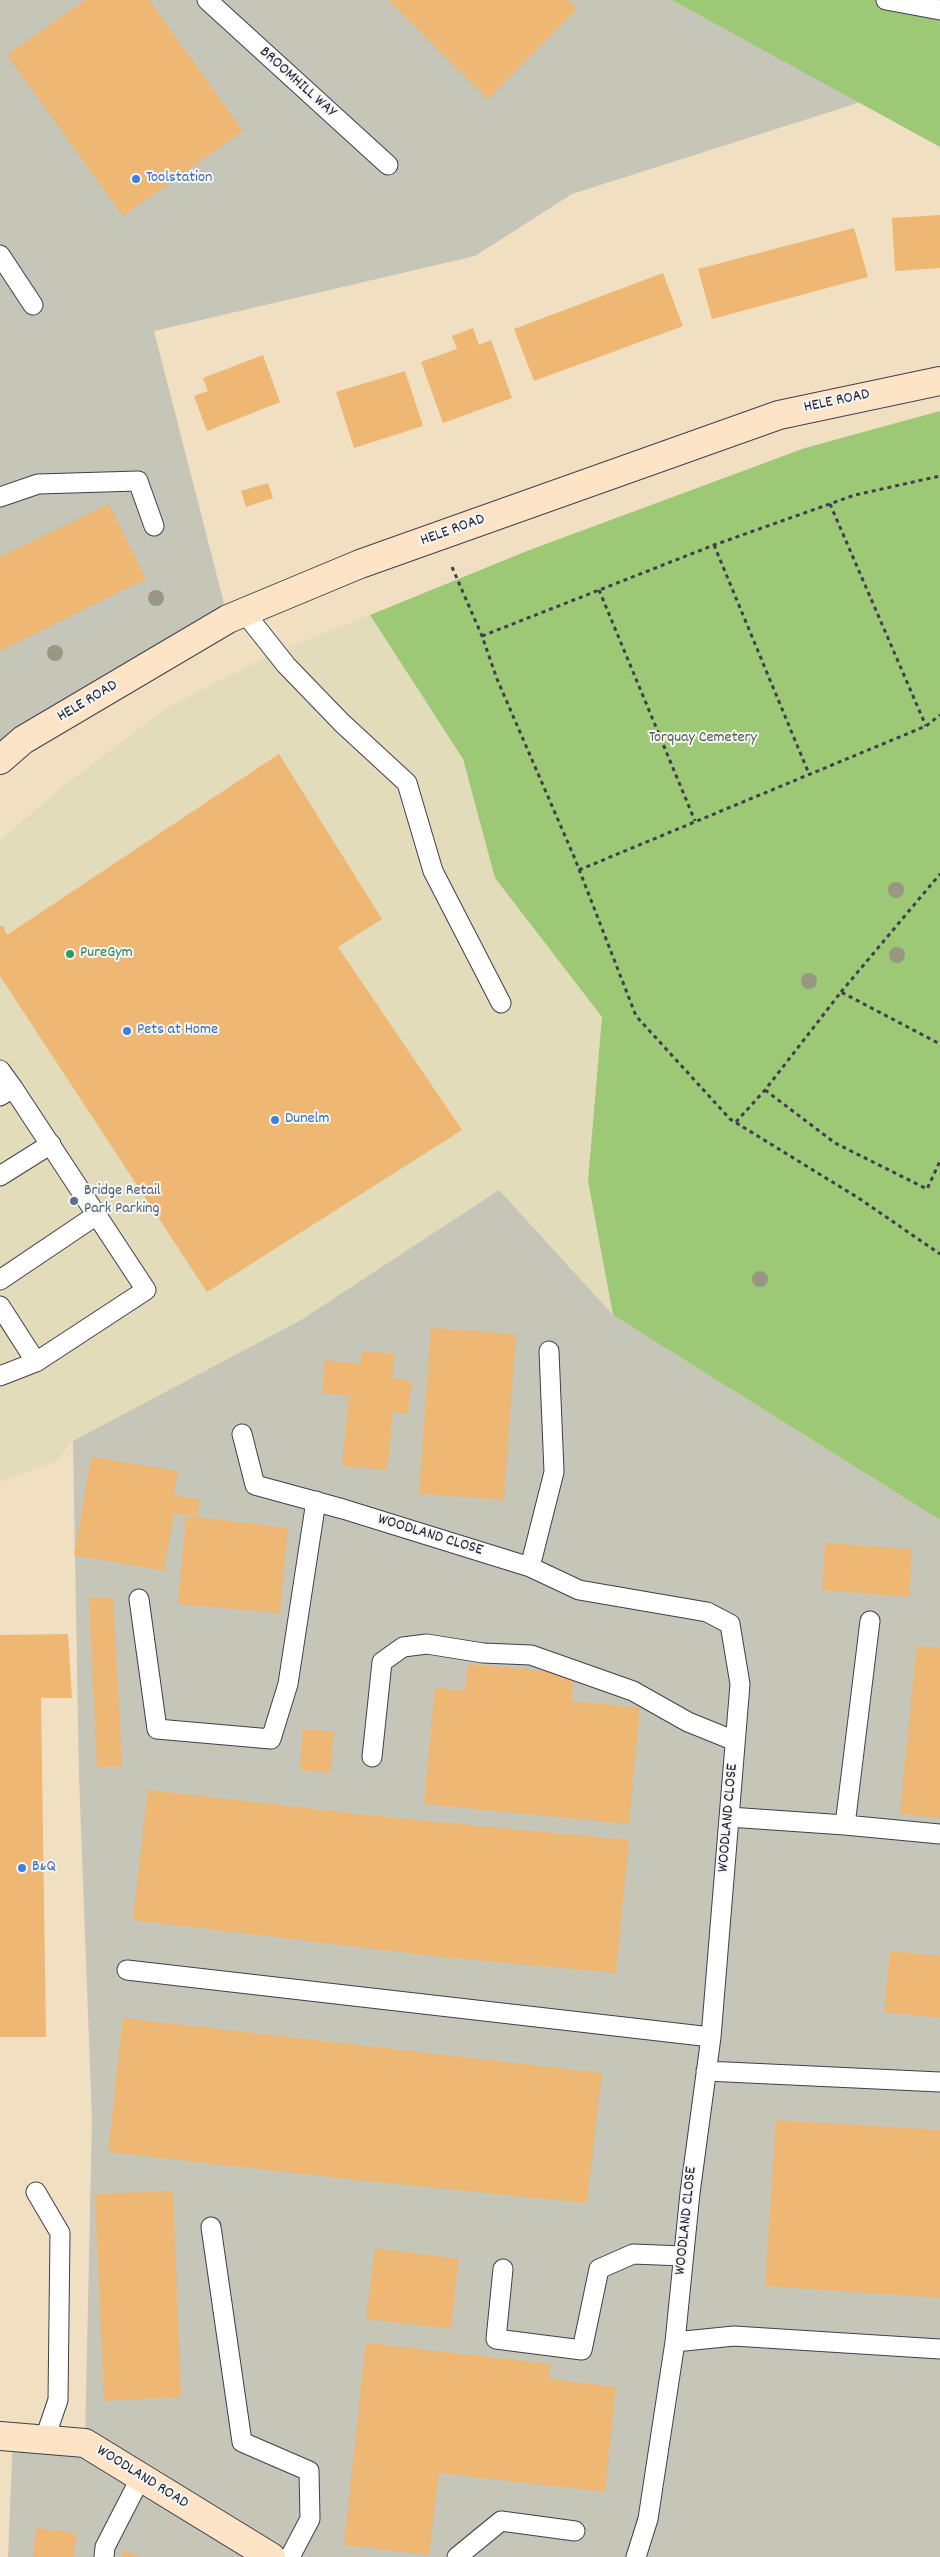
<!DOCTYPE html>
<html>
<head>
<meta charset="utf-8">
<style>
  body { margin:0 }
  canvas { display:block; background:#f1dfc1 }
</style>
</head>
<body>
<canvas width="940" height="2557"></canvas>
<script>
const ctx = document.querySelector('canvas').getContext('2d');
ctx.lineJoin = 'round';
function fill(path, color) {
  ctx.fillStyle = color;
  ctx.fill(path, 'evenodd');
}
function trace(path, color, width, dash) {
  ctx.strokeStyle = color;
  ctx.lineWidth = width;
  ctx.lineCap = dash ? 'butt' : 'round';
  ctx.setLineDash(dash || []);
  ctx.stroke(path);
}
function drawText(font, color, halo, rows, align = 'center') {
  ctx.font = font + ' Dekko,sans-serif';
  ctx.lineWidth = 4;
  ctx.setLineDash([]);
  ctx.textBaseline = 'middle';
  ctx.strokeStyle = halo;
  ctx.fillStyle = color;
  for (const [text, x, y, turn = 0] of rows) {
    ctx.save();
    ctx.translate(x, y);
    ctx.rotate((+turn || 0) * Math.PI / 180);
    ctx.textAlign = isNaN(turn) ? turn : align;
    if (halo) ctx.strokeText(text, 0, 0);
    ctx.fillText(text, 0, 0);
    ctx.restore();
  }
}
fill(new Path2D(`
  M 370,615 L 463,759 L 495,878 L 602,1017 L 588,1181 L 613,1315 L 499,1190 L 301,1320 L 73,1441 L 55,1462 L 0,1482 L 0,841 L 57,791 L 165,709 L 276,652 Z`), '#e2dcba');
fill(new Path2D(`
  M 0,0 L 672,0 L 861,102 L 572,194 L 475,256 L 154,331 L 228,619 L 0,760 Z
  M 499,1190 L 613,1315 L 940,1520 L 940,2557 L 8,2557 L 13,2436 L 85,2442 L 92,2119 L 79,1776 L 73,1441 L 301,1320 Z`), '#c5c5b8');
fill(new Path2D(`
  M 672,0 L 940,0 L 940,147 Z
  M 940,411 L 940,1520 L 613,1315 L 588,1181 L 602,1017 L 495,878 L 463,759 L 370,615 L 527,551 L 805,448 Z`), '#9dc976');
fill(new Path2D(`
  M 85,0 L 149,0 L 243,131 L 123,216 L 7,55 Z
  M 388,0 L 568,0 L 577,9 L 488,99 Z
  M 940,215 L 940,268 L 895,271 L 892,218 Z
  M 854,228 L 868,277 L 712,319 L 698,269 Z
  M 663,273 L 683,326 L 534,381 L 514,329 Z
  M 473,328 L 479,345 L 491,340 L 512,398 L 443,423 L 421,362 L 457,349 L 452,336 Z
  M 263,355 L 280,402 L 207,431 L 194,396 L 208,391 L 203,378 Z
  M 405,371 L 423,426 L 354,448 L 336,392 Z
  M 268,483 L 273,498 L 246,507 L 241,491 Z
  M 109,504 L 146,579 L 0,651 L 0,557 Z
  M 279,754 L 382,919 L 338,947 L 462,1130 L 207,1292 L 0,976 L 0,926 L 3,926 L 7,935 Z
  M 431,1328 L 516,1334 L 504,1500 L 419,1494 Z
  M 362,1351 L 395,1354 L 392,1378 L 412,1381 L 408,1414 L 393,1412 L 387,1470 L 342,1466 L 349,1396 L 322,1393 L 325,1360 L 360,1364 Z
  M 91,1457 L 178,1471 L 174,1495 L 200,1500 L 197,1517 L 288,1528 L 280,1613 L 178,1604 L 186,1518 L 197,1517 L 174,1514 L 164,1571 L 74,1555 Z
  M 825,1543 L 912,1549 L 909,1597 L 822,1590 Z
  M 113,1597 L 122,1766 L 97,1767 L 89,1598 Z
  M 68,1634 L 72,1698 L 41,1698 L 46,2037 L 0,2037 L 0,1635 Z
  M 917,1646 L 940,1648 L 940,1818 L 900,1814 Z
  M 468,1664 L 574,1673 L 572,1701 L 640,1708 L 629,1824 L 424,1804 L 435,1688 L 465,1691 Z
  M 303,1729 L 334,1732 L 330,1773 L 300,1770 Z
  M 148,1790 L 385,1817 L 629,1840 L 616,1973 L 441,1957 L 133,1920 Z
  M 890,1951 L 940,1956 L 940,2018 L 884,2012 Z
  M 123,2018 L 602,2073 L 587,2203 L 348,2179 L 108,2152 Z
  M 776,2120 L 940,2130 L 940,2298 L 765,2286 Z
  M 173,2191 L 181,2397 L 104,2401 L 95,2194 Z
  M 375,2248 L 459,2259 L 451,2329 L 366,2319 Z
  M 366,2343 L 550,2364 L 549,2379 L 616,2387 L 605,2492 L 439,2473 L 429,2555 L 344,2545 Z
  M 36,2528 L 76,2533 L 74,2557 L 33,2557 Z
  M 122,2550 L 141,2557 L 122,2557 Z`), '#eeb773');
const lane = new Path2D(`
  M 207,0 L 388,165
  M 886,0 L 940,10
  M 0,255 L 33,305
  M 0,497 L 38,484 L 138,481 L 154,526
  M 244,612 L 286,665 L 342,723 L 407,783 L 433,871 L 501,1003
  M 0,1070 L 13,1088
  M 0,1096 L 13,1088 L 146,1290 L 36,1362 L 0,1376
  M 0,1176 L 51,1144
  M 0,1280 L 98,1214
  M 0,1306 L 36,1362
  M 242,1434 L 255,1485 L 343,1509 L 530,1567 L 579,1590 L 707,1612 L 730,1624 L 740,1684 L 711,2037 L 690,2193 L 675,2342 L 648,2519 L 636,2557
  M 530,1567 L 554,1472 L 549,1351
  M 139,1599 L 157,1729 L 271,1739 L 288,1684 L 316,1501
  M 372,1757 L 382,1662 L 403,1647 L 427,1644 L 483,1653 L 531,1655 L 633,1691 L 688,1722 L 735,1741
  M 729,1817 L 845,1825 L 870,1621
  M 845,1825 L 940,1834
  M 127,1970 L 711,2037
  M 706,2071 L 940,2082
  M 36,2192 L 60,2233 L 58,2400 L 45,2438
  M 211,2227 L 242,2442 L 309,2471 L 310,2519 L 290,2557
  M 503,2269 L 496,2339 L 582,2350 L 599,2269 L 633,2254 L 683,2256
  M 675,2342 L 734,2336 L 940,2349
  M 104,2557 L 105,2547 L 141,2477
  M 457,2557 L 501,2521 L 575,2531`);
const secondary = new Path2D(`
  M 0,760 L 23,740 L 228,619 L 360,564 L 779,415 L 940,381
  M 0,2436 L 85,2443 L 271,2557`);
trace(lane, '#413e4f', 21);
trace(secondary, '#413e4f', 30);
trace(new Path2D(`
  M 830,504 L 926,726
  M 714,545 L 809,774
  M 452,567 L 482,636 L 497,679 L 575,859 L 636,1016 L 730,1119 L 860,1199 L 940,1254
  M 599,590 L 695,821
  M 482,636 L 714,545 L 855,495 L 940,476
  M 579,870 L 926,726 L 940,715
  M 841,992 L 940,874
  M 765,1090 L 835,1143 L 927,1189 L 940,1161
  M 736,1122 L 765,1090 L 841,992 L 940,1044`), '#413e4f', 3, [4, 4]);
trace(lane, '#fff', 19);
trace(secondary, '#fee4c6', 28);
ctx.fillStyle = '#979783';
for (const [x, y] of [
  [156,598],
  [55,653],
  [896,890],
  [897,955],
  [809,981],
  [760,1279]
]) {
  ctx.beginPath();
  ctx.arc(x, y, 8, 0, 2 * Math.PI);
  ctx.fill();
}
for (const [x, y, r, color] of [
  [136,179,5,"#3f7fe0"],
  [70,954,5,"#2e9e5b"],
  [127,1031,5,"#3f7fe0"],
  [275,1120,5,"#3f7fe0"],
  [74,1201,5,"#5c6f8a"],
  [22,1868,5,"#3f7fe0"]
]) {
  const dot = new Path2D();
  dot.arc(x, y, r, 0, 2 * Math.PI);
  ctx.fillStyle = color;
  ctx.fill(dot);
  trace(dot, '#f6f6f2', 2);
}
drawText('16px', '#22223b', '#f6f6f2', [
  ["BROOMHILL WAY",297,83,42],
  ["HELE ROAD",837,402,-12],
  ["HELE ROAD",453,531,-20],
  ["HELE ROAD",88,702,-31],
  ["WOODLAND CLOSE",430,1536,17],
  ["WOODLAND CLOSE",729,1818,-85],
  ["WOODLAND CLOSE",687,2221,-84],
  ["WOODLAND ROAD",142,2478,32]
]);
drawText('16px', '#366cbe', '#f6f6f2', [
  ["Toolstation",146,179],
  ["Pets at Home",137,1031],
  ["Dunelm",285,1120],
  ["B&Q",32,1868]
], 'left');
drawText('16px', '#4d5c50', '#f6f6f2', [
  ["Torquay Cemetery",703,739]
]);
drawText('16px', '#27864d', '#f6f6f2', [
  ["PureGym",80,954]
], 'left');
drawText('16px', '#4e5e75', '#f6f6f2', [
  ["Bridge Retail",84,1192],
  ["Park Parking",84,1210]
], 'left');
</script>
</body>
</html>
